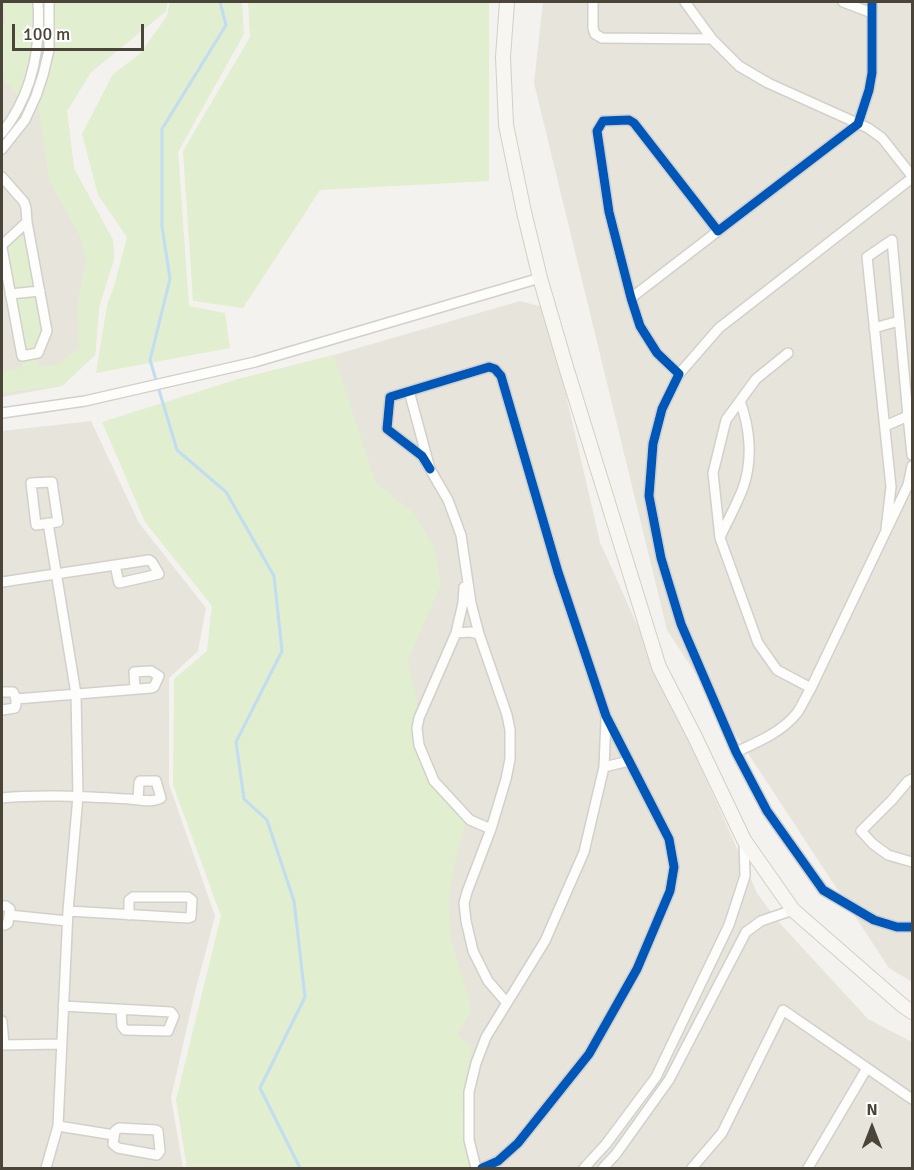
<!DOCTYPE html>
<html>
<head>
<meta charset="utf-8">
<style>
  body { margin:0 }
  #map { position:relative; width:914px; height:1170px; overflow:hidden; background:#f4f2ee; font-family:Signika,sans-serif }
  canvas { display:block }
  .frame { position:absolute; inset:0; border:3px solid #4b4439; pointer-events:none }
  .north { position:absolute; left:842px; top:1098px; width:60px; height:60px; -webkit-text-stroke:4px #fff; paint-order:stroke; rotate:0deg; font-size:16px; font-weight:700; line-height:24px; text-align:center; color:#4b4439 }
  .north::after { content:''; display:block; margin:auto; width:21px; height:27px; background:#4b4439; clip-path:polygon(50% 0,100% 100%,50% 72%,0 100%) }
  .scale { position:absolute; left:12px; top:24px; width:132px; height:27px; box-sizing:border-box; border:3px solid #4b4439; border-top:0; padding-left:8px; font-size:18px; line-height:21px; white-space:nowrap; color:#4b4439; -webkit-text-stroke:4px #fff; paint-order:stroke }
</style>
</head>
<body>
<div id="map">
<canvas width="914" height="1170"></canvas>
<div class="frame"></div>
<div class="north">N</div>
<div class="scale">100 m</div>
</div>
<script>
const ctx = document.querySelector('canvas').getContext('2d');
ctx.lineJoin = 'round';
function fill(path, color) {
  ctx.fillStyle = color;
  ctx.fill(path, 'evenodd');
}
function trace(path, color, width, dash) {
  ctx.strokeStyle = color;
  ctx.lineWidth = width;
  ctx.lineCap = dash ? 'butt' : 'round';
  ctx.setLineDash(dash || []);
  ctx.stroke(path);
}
fill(new Path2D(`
  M 2,2 L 167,2 L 166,11 L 91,72 L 67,111 L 74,169 L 113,240 L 114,259 L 99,307 L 95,355 L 62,386 L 2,397 Z
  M 543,2 L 912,2 L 912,982 L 889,968 L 667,630 L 534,83 Z
  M 520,301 L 546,308 L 600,542 L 757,893 L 776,919 L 868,1019 L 912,1042 L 912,1168 L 428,1168 L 235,380 L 334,355 Z
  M 91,421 L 139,523 L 206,608 L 198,651 L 169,678 L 169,784 L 215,916 L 194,996 L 171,1098 L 183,1168 L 2,1168 L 2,431 Z`), '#e7e4dc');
fill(new Path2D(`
  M 2,2 L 35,2 C 39,35 30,69 21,101 L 2,77 L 2,23 L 5,20 Z
  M 51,2 L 167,2 L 166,11 L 91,72 L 67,111 L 74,169 L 113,240 L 114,259 L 99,307 L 95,355 L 62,386 L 2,393 L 2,371 L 23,368 L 22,357 L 38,355 L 39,367 L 59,364 L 79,347 L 77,305 L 86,260 L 81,239 L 49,180 L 37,97 L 45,76 Z
  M 170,2 L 242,2 L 244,34 L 178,152 L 189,306 L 225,313 L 230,348 L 96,373 L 107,305 L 114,286 L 127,237 L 98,195 L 82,134 L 113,74 L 140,54 L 167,16 Z
  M 248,2 L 489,2 L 489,181 L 320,190 L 243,308 L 193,301 L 183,151 L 250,37 Z
  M 26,229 L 36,289 L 11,291 L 4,247 Z
  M 38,294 L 44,331 L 35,350 L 23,352 L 13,296 Z
  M 334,355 L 376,483 L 414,513 L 434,547 L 441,585 L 408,660 L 433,781 L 468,815 L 454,867 L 449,900 L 451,939 L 468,996 L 471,1013 L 457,1035 L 472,1048 L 462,1104 L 476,1168 L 187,1168 L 176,1100 L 221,916 L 173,785 L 174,679 L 207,651 L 212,606 L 145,522 L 102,422 L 235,380 Z`), '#e1eecf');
trace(new Path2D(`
  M 220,2 L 226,25 L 162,129 L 162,226 L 170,279 L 150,360 L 177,450 L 226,492 L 274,576 L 282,651 L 236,742 L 244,799 L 267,820 L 294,901 L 305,997 L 260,1088 L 300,1168`), '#c0ddf1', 3);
const street = new Path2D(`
  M 593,2 L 593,28 L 595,34 L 602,38 L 712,39
  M 685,2 L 712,39 L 739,66 L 768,83 L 868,128 L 882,138 L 912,176
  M 843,2 L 872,13
  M 872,2 L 872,73 L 869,90 L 858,124 L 718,231 L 634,123 L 629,120 L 603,121 L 597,131 L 609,212 L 631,298 L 640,326 L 657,353 L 679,374 L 662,409 L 653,444 L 649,496 L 661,558 L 681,624 L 736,752 L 767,811 L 823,890 L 874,920 L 897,927 L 912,927
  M 2,133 C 32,95 41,49 38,2
  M 2,149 L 25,120 L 36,96 L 43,75 L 49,50 L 49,2
  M 2,177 L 24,202 L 26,208 L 27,222 L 47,331 L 38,353 L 22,356 L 2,248
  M 2,245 L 27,222
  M 10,294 L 40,291
  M 631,298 L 718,231
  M 874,328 L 899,321
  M 679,374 L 719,328 L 912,178
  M 409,391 L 430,469 L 448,500 L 461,535 L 471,603 L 479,634 L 507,715 L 510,730 L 510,759 L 506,779 L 491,829 L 467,892 L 464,903 L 466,921 L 473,951 L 488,981 L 507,1003
  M 2,413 L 85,401 L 255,362 L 540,278
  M 885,426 L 908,416
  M 430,469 L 422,456 L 387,429 L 390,397 L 489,367 L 495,369 L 501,376 L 558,572 L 606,716 L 669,839 L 674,867 L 670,891 L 637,969 L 589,1054 L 518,1143 L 498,1161 L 482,1168
  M 52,482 L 58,522 L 36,525 L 31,483 Z
  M 886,529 L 891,487 L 867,257 L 892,240 L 908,416 L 912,455
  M 721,535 C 728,520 737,504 743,488 C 753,460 750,428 740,401
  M 2,582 L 149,560 L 152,562 L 159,574 L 119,583 L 115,565
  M 464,587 L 463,603 L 456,633 L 419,718 L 417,728 L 419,745 L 434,781 L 470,820 L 491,829
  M 456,633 L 470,632 L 479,634
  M 811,688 L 908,485 L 912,466
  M 2,692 L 13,692 C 16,696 17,703 15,708 L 2,710
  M 16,699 L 151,688 L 154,687 L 159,676 L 151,671 L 134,672 L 135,689
  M 736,752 C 758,742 782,732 797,713 C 802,706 806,696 811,688 L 777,670 L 758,643 L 720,538 L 713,473 L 726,420 L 756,379 L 788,353
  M 604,767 L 629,761
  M 912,779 L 908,781 L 892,800 L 861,831 L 873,844 L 888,855 L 912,862
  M 2,798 C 42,794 88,797 129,799 C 139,800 153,803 161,798 L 156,781 L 140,781 L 139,783 L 138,800
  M 2,906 L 6,906 L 10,909 L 8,923 L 5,925 L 2,925
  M 68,911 L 188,918 L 191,917 L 192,900 L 188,897 L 133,897 L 129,900 L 129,915
  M 9,915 L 67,921
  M 63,1006 L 171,1012 L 174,1016 L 168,1031 L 125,1030 L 122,1026 L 121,1009
  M 2,1021 L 4,1045
  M 2,1045 L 62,1044
  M 58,1126 L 114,1135
  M 119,1128 L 156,1130 L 158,1131 L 160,1151 L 157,1155 L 118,1148 L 113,1144 L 115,1131 Z
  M 46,1168 L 58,1126 L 68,911 L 78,796 L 76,694 L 48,523
  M 476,1168 L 469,1140 L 469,1092 L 476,1063 L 486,1037 L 545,941 L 584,852 L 604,767 L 606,719
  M 584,1168 L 606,1144 L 656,1077 L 729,925 L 745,876 L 744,840
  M 603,1168 L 616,1154 L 669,1080 L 746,932 L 761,921 L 793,910
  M 692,1168 L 722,1133 L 783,1010 L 912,1099
  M 808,1168 L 867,1068`);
const secondary = new Path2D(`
  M 507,2 L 503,57 L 506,125 L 524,212 L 540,278 L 566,367 L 659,667 L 695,737 L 744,840 L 793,910 L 902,1005 L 912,1012`);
trace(street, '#d2d0cb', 12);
trace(secondary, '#d3cfc5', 16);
trace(street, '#fdfdfc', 9);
trace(secondary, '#f7f6f1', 14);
trace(new Path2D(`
  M 872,2 L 872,73 L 869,90 L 858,124 L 718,231 L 634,123 L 629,120 L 603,121 L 597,131 L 609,212 L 631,298 L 640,326 L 657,353 L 679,374 L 662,409 L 653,444 L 649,496 L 661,558 L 681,624 L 736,752 L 767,811 L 823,890 L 874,920 L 897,927 L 912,927
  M 430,469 L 422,456 L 387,429 L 390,397 L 489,367 L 495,369 L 501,376 L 558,572 L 606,716 L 669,839 L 674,867 L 670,891 L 637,969 L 589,1054 L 518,1143 L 498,1161 L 482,1168`), '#0057b8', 9);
</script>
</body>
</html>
